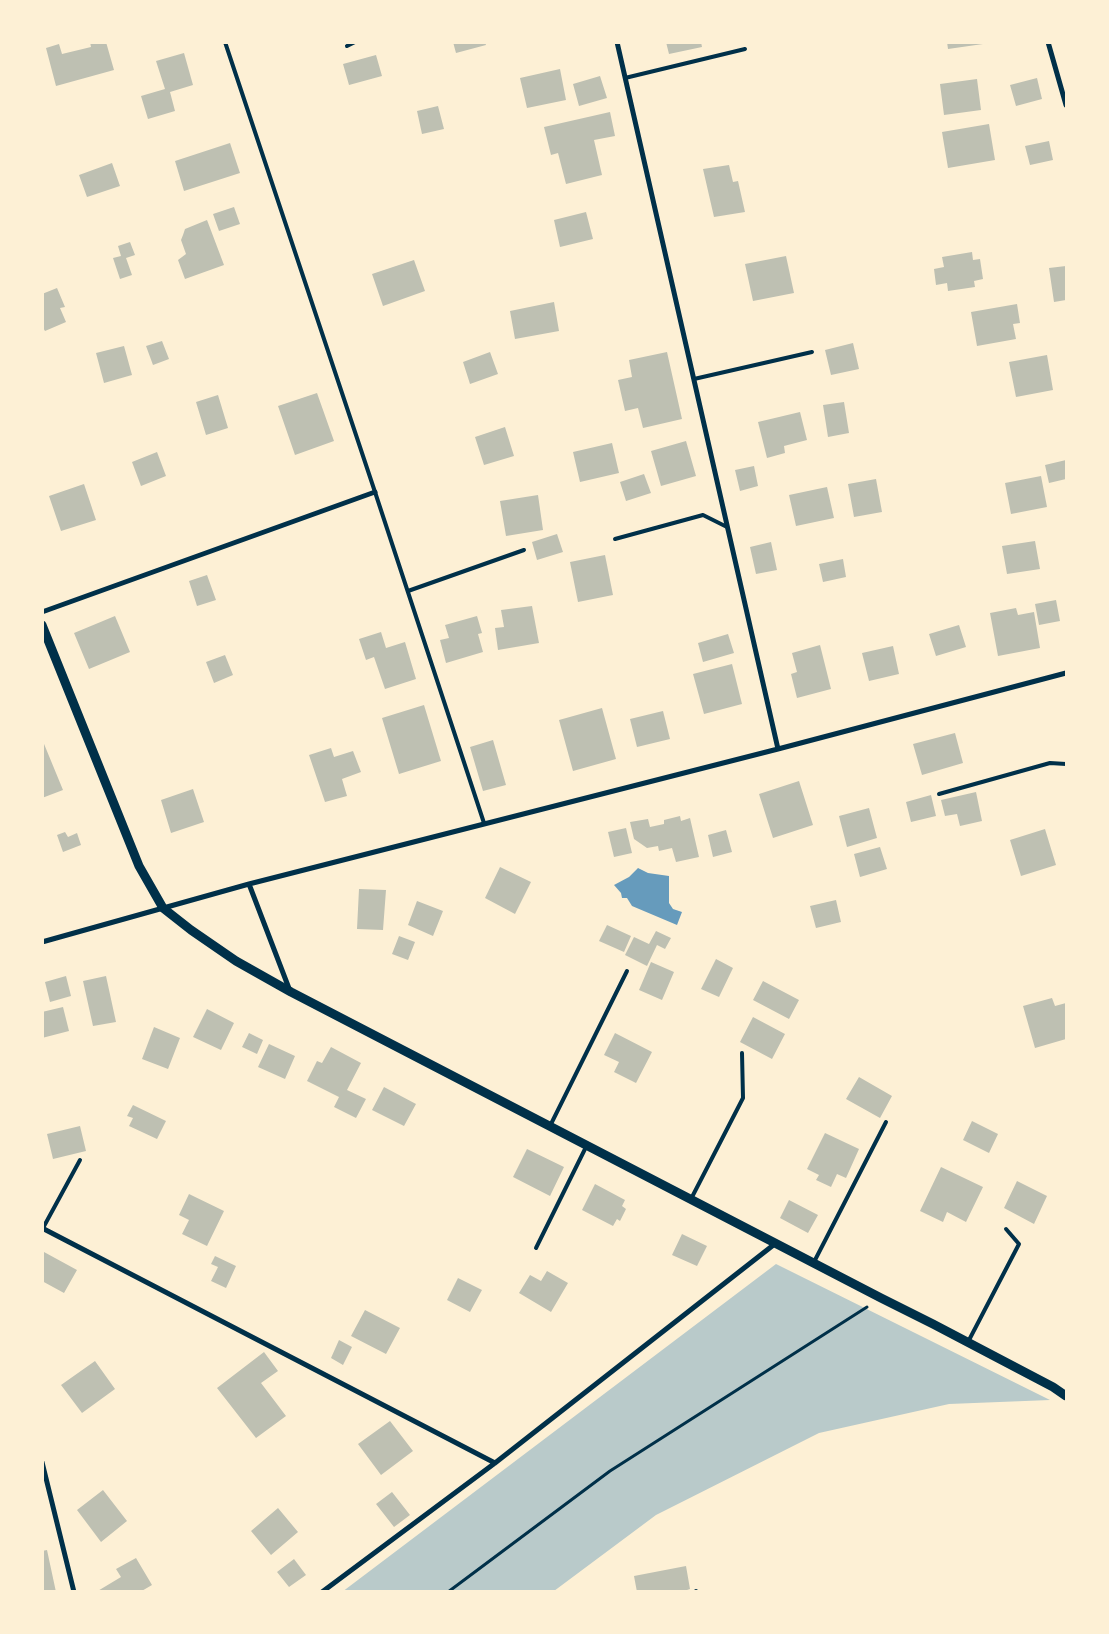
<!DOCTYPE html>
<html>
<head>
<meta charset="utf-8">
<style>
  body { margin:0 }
  #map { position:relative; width:1109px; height:1634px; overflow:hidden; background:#fdf0d5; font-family:"Nunito Sans",sans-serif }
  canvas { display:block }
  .frame { position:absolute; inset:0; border:44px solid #fdf0d5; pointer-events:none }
</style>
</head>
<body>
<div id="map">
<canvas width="1109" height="1634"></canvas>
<div class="frame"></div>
</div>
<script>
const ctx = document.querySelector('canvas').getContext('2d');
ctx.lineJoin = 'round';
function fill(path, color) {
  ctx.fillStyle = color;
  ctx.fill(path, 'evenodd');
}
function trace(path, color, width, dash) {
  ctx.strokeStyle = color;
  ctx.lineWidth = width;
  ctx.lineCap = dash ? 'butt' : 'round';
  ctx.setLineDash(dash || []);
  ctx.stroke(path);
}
fill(new Path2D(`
  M 776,1264 L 1050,1400 L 949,1404 L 819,1433 L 656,1515 L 554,1591 L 342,1592 Z`), '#b9caca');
fill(new Path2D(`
  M 638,868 L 648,873 L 669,876 L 669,903 L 673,909 L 682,912 L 677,925 L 632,906 L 627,898 L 622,898 L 621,893 L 614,885 L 629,877 Z`), '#669bbc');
fill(new Path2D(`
  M 90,42 L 106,42 L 114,70 L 56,86 L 46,48 L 59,44 L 62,54 L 91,47 Z
  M 453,42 L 485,42 L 486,45 L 456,53 Z
  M 666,42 L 701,42 L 702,47 L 669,54 Z
  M 947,42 L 983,42 L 983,44 L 948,49 Z
  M 184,53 L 193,85 L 170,92 L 175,111 L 148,119 L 141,96 L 165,89 L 156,61 Z
  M 376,55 L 382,76 L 349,85 L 343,64 Z
  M 560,69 L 566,100 L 527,108 L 520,78 Z
  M 600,76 L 607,98 L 579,106 L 573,84 Z
  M 1037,78 L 1042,99 L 1016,106 L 1010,85 Z
  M 977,79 L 981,110 L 944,115 L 940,84 Z
  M 438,106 L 444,129 L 422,134 L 417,111 Z
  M 610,112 L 615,136 L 594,140 L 602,175 L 566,184 L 558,153 L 551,155 L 544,127 Z
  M 989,124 L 995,160 L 948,168 L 942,132 Z
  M 1049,141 L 1053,160 L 1030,165 L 1025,146 Z
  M 230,143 L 240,173 L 184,191 L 175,161 Z
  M 112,163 L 120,186 L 87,197 L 79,175 Z
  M 729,165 L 733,182 L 738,181 L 745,212 L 714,217 L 703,169 Z
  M 234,207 L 240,224 L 219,231 L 213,214 Z
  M 586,212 L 593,239 L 560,247 L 554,220 Z
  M 207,220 L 224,265 L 185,279 L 178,260 L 186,254 L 181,240 L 183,235 L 185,229 Z
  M 130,242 L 135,255 L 126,258 L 132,275 L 120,279 L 113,258 L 121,256 L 118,246 Z
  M 972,252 L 973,260 L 980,259 L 983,279 L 974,281 L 975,287 L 948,291 L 947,283 L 936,285 L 934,269 L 944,267 L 942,257 Z
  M 786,256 L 794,293 L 753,301 L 745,264 Z
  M 414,260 L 425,291 L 383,306 L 372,274 Z
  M 1066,266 L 1066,300 L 1054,302 L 1049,268 Z
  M 57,288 L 65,307 L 60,308 L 66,322 L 45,331 L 42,326 L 42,294 Z
  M 554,302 L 559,331 L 515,339 L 510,311 Z
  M 1017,304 L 1020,323 L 1013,324 L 1016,339 L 977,346 L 971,312 Z
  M 162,341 L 169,359 L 153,365 L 146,346 Z
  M 853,343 L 859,369 L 831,375 L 825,350 Z
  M 124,346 L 132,375 L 104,383 L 96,353 Z
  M 490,352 L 498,374 L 470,384 L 463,362 Z
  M 667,352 L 682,419 L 643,428 L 638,408 L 625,411 L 618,380 L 632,377 L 629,360 Z
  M 1047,355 L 1053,390 L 1016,397 L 1009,362 Z
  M 317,393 L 334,441 L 295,455 L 278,406 Z
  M 218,395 L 228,428 L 206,435 L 196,402 Z
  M 844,402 L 849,433 L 828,437 L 823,405 Z
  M 800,412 L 807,440 L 784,446 L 785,453 L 767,458 L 758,422 Z
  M 505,427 L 514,456 L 484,465 L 475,437 Z
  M 686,441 L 696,476 L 661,486 L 651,451 Z
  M 612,443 L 619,473 L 580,482 L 573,452 Z
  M 157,452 L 166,476 L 141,486 L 132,462 Z
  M 1066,460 L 1066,479 L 1049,483 L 1045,465 Z
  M 754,466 L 758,486 L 740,491 L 735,470 Z
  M 644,474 L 651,493 L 626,501 L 620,482 Z
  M 1041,476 L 1047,507 L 1011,514 L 1005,483 Z
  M 876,479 L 882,512 L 854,517 L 848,484 Z
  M 84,484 L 96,520 L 61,531 L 49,496 Z
  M 827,487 L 834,518 L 796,526 L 789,495 Z
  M 538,495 L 543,530 L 506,536 L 500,501 Z
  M 557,534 L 563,552 L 537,560 L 532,542 Z
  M 1035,541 L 1040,569 L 1007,574 L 1002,546 Z
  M 771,542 L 777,570 L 756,574 L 750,547 Z
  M 605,555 L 613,595 L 578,602 L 570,562 Z
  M 843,559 L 846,577 L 823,582 L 819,564 Z
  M 207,575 L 216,600 L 197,606 L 189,581 Z
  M 1056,600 L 1060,621 L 1039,625 L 1035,604 Z
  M 532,606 L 539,643 L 498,650 L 495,628 L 504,627 L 501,610 Z
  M 1016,608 L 1018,615 L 1034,612 L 1040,648 L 998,656 L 990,613 Z
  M 115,616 L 130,652 L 89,669 L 74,633 Z
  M 477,616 L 482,633 L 478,634 L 483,652 L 446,663 L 440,640 L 449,638 L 445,625 Z
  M 959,625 L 966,647 L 936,656 L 929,634 Z
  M 381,632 L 386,648 L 405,642 L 416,679 L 385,689 L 374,657 L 366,660 L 359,639 Z
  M 728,634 L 734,653 L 703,662 L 698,643 Z
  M 820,645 L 831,689 L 797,698 L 791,674 L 797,672 L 792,653 Z
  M 893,646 L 899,674 L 869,681 L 862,653 Z
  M 225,655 L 233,675 L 214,683 L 206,662 Z
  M 732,664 L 742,704 L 704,714 L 693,674 Z
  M 424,705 L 441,761 L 399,774 L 382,718 Z
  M 602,708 L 616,759 L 573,771 L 559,720 Z
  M 663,711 L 670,739 L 637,747 L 630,719 Z
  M 955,733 L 963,763 L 922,775 L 913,744 Z
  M 42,739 L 63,790 L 42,798 Z
  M 493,740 L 506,785 L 483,791 L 470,747 Z
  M 331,748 L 334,757 L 353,751 L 361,772 L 342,779 L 347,796 L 325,802 L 309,755 Z
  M 799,781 L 813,825 L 773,838 L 759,794 Z
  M 193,789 L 204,822 L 171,833 L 161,800 Z
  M 976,792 L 982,821 L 960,826 L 957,814 L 945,816 L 941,800 Z
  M 931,795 L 936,816 L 911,822 L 906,802 Z
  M 869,808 L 877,838 L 847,847 L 839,816 Z
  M 680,816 L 681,821 L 690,818 L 699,857 L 676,862 L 672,848 L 659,851 L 658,846 L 647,848 L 634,839 L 630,822 L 648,819 L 650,827 L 664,824 L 664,820 Z
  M 626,828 L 632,853 L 614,857 L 608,832 Z
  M 1045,829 L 1056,865 L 1021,876 L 1010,840 Z
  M 726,830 L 732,852 L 713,857 L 708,835 Z
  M 65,832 L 68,837 L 77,833 L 81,845 L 63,852 L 57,835 Z
  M 880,847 L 887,869 L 860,877 L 854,854 Z
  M 500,867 L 531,882 L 515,914 L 485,898 Z
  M 359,889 L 386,890 L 383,930 L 357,929 Z
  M 836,900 L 841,922 L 816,928 L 810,906 Z
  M 417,901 L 443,911 L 433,936 L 408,925 Z
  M 607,925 L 631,936 L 624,952 L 599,941 Z
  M 656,931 L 671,938 L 665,949 L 657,945 L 647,966 L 625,955 L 634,937 L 649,944 Z
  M 399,936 L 415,942 L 408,960 L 392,954 Z
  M 716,959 L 733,968 L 719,997 L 701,989 Z
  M 651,962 L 674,972 L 662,1000 L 639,990 Z
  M 66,976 L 71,996 L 50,1002 L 45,982 Z
  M 106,976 L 116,1022 L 93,1026 L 83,981 Z
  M 763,981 L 799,1000 L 789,1019 L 753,1000 Z
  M 1052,998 L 1055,1006 L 1066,1003 L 1066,1039 L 1035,1048 L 1023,1006 Z
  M 63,1007 L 69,1031 L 42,1038 L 42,1012 Z
  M 207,1009 L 234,1023 L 221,1050 L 193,1037 Z
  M 753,1017 L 785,1034 L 772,1059 L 740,1042 Z
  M 154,1027 L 180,1038 L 168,1069 L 142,1059 Z
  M 249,1033 L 263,1040 L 257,1054 L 242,1047 Z
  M 615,1033 L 652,1052 L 636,1083 L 614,1072 L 619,1062 L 604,1055 Z
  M 269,1044 L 295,1056 L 285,1079 L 258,1067 Z
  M 331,1047 L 361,1063 L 347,1090 L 366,1099 L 356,1118 L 334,1107 L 339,1097 L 307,1081 L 317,1061 L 322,1063 Z
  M 859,1077 L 892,1096 L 880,1118 L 846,1099 Z
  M 384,1087 L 416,1104 L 404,1126 L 372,1110 Z
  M 133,1105 L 166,1121 L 157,1139 L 129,1126 L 133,1118 L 127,1116 Z
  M 972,1121 L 998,1134 L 989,1153 L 963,1140 Z
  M 80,1126 L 86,1151 L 53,1159 L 47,1134 Z
  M 825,1133 L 859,1149 L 846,1178 L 837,1174 L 831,1187 L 816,1180 L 819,1175 L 807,1169 Z
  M 527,1149 L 564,1167 L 550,1196 L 513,1177 Z
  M 941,1167 L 983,1187 L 966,1222 L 947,1212 L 943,1222 L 920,1211 Z
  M 1017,1181 L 1047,1196 L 1034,1224 L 1004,1208 Z
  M 595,1184 L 625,1200 L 622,1206 L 626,1209 L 620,1221 L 617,1219 L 613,1226 L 582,1210 Z
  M 189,1194 L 224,1211 L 207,1246 L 182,1234 L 189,1220 L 179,1215 Z
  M 789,1200 L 818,1215 L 808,1233 L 780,1218 Z
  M 682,1234 L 707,1246 L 697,1266 L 672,1255 Z
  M 44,1252 L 77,1270 L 64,1293 L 42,1281 L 42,1255 Z
  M 215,1256 L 236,1266 L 226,1288 L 211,1281 L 218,1267 L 211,1264 Z
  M 547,1271 L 568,1283 L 551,1312 L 519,1293 L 530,1275 L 541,1281 Z
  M 458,1278 L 482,1290 L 470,1312 L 447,1300 Z
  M 365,1310 L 400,1328 L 386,1354 L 351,1336 Z
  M 339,1340 L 352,1347 L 343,1365 L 331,1358 Z
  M 264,1352 L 278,1371 L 261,1383 L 286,1416 L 256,1438 L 217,1388 Z
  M 95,1361 L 115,1389 L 82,1413 L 61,1385 Z
  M 390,1421 L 413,1451 L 381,1475 L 358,1444 Z
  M 103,1490 L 127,1521 L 101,1542 L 77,1510 Z
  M 392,1492 L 410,1515 L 394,1527 L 376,1504 Z
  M 278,1508 L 298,1532 L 271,1555 L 251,1531 Z
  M 47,1550 L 56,1592 L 42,1592 L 42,1551 Z
  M 136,1558 L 152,1585 L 140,1592 L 96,1592 L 121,1577 L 116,1569 Z
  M 294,1559 L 306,1575 L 289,1587 L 277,1572 Z
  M 686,1566 L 690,1589 L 681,1592 L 637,1592 L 634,1576 Z`), '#bec0b2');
trace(new Path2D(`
  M 448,1592 L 610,1471 L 867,1307`), '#003049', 3);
trace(new Path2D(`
  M 225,42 L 375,492 L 484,823
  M 347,46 L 355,42
  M 625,78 L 745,49
  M 694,379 L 812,352
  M 615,539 L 703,515 L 727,527
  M 408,591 L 524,550
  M 939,794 L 1050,763 L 1066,764
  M 550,1126 L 627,971
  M 691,1199 L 743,1098 L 742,1053
  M 43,1228 L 80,1160
  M 536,1248 L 586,1147
  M 814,1262 L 886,1122
  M 968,1342 L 1019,1244 L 1006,1229
  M 696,1591 L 696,1592`), '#003049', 4);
trace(new Path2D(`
  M 617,42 L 778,749
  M 1048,42 L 1066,105
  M 42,612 L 375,492
  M 249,884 L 290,991
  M 42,942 L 249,884 L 778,749 L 1066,673
  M 42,1228 L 495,1463
  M 42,1462 L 74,1592
  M 322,1592 L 495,1463 L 776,1243`), '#003049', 5);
trace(new Path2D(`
  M 42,625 L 139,866 L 163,908 L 191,930 L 236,961 L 291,992 L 881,1298 L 933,1324 L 1053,1387 L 1066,1396`), '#003049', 9);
</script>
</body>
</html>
